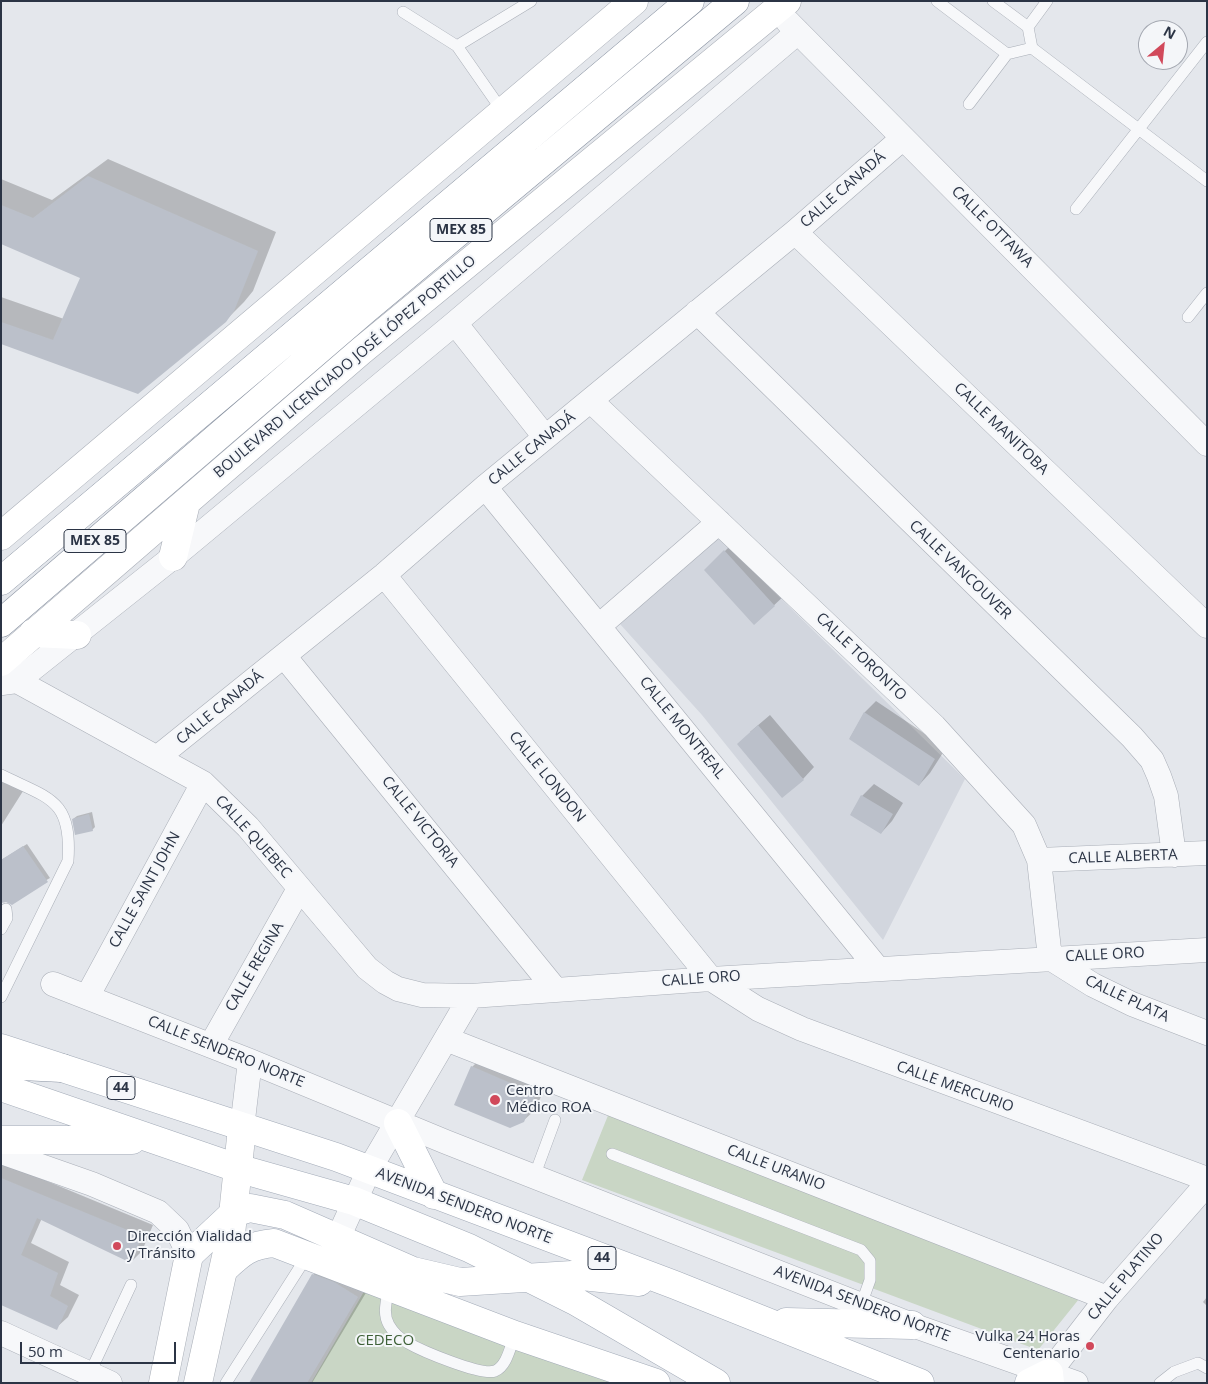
<!DOCTYPE html>
<html>
<head>
<meta charset="utf-8">
<style>
  body { margin:0 }
  #map { position:relative; width:1208px; height:1384px; overflow:hidden; background:#e4e7ec; font-family:"Open Sans",sans-serif }
  canvas { display:block }
  .frame { position:absolute; inset:0; border:2px solid #2b3445; pointer-events:none }
  .north { position:absolute; left:1138px; top:20px; width:50px; height:50px; box-sizing:border-box; background:#f4f6f9; border:1px solid #a4a8b1; border-radius:50%; rotate:28deg; font-size:14px; font-weight:700; line-height:20px; text-align:center; color:#2b3445 }
  .north::after { content:''; display:block; margin:auto; width:18px; height:22px; background:#d1495b; clip-path:polygon(50% 0,100% 100%,50% 72%,0 100%) }
  .scale { position:absolute; left:20px; top:1342px; width:156px; height:22px; box-sizing:border-box; border:2px solid #2b3445; border-top:0; padding-left:6px; font-size:15px; line-height:18px; white-space:nowrap; color:#2b3445; -webkit-text-stroke:4px #f4f6f9; paint-order:stroke }
</style>
</head>
<body>
<div id="map">
<canvas width="1208" height="1384"></canvas>
<div class="frame"></div>
<div class="north">N</div>
<div class="scale">50 m</div>
</div>
<script>
const ctx = document.querySelector('canvas').getContext('2d');
ctx.lineJoin = 'round';
function fill(path, color) {
  ctx.fillStyle = color;
  ctx.fill(path, 'evenodd');
}
function trace(path, color, width, dash) {
  ctx.strokeStyle = color;
  ctx.lineWidth = width;
  ctx.lineCap = dash ? 'butt' : 'round';
  ctx.setLineDash(dash || []);
  ctx.stroke(path);
}
function drawText(font, color, halo, rows, align = 'center') {
  ctx.font = font + ' "Open Sans",sans-serif';
  ctx.lineWidth = 4;
  ctx.setLineDash([]);
  ctx.textBaseline = 'middle';
  ctx.strokeStyle = halo;
  ctx.fillStyle = color;
  for (const [text, x, y, turn = 0] of rows) {
    ctx.save();
    ctx.translate(x, y);
    ctx.rotate((+turn || 0) * Math.PI / 180);
    ctx.textAlign = isNaN(turn) ? turn : align;
    if (halo) ctx.strokeText(text, 0, 0);
    ctx.fillText(text, 0, 0);
    ctx.restore();
  }
}
fill(new Path2D(`
  M 716,535 L 965,779 L 883,940 L 702,715 L 620,624 Z`), '#d2d6de');
fill(new Path2D(`
  M 609,1113 L 1079,1299 L 1038,1350 L 582,1180 Z
  M 366,1288 L 616,1383 L 311,1383 Z`), '#c9d6c5');
fill(new Path2D(`
  M 108,159 L 276,232 L 253,291 L 244,302 L 225,321 L 138,392 L 1,343 L 1,297 L 64,319 L 82,277 L 1,243 L 1,179 L 52,200 Z
  M 736,540 L 786,594 L 754,624 L 706,570 Z
  M 876,701 L 946,748 L 930,773 L 919,785 L 850,738 L 865,712 Z
  M 770,715 L 814,767 L 803,779 L 750,732 Z
  M 1,775 L 25,788 L 1,826 Z
  M 874,784 L 903,803 L 892,821 L 881,833 L 851,814 L 862,796 Z
  M 92,812 L 95,827 L 92,830 L 73,819 L 77,816 Z
  M 27,844 L 50,878 L 9,901 L 2,902 L 1,909 L 1,860 Z
  M 483,1056 L 547,1083 L 535,1110 L 523,1121 L 472,1067 Z
  M 1,1162 L 153,1225 L 142,1251 L 131,1262 L 42,1218 L 31,1243 L 69,1262 L 60,1285 L 79,1295 L 68,1317 L 56,1328 L 1,1304 Z
  M 328,1260 L 373,1281 L 312,1383 L 250,1383 L 313,1275 Z
  M 1207,1297 L 1207,1306 L 1203,1302 Z`), '#0003');
fill(new Path2D(`
  M 88,176 L 258,251 L 234,311 L 226,322 L 138,394 L 1,344 L 1,322 L 53,340 L 80,278 L 1,244 L 1,205 L 33,218 Z
  M 724,550 L 775,606 L 754,625 L 704,570 Z
  M 864,712 L 935,759 L 919,786 L 849,739 Z
  M 758,725 L 804,780 L 782,798 L 737,744 Z
  M 861,795 L 893,814 L 881,834 L 850,815 Z
  M 89,814 L 93,831 L 75,835 L 72,819 Z
  M 23,846 L 48,882 L 12,905 L 6,902 L 1,903 L 1,860 Z
  M 471,1066 L 536,1094 L 524,1122 L 510,1128 L 454,1105 Z
  M 1,1178 L 142,1236 L 131,1263 L 37,1218 L 21,1255 L 58,1273 L 50,1296 L 68,1306 L 57,1330 L 1,1305 Z
  M 312,1274 L 334,1282 L 358,1297 L 307,1383 L 249,1383 Z`), '#bbc0ca');
const lane = new Path2D(`
  M 937,1 L 1007,54 L 1032,48
  M 993,1 L 1028,27 L 1032,48 L 1207,181
  M 403,12 L 457,46 L 503,112
  M 1028,27 L 1047,1
  M 457,46 L 531,1
  M 969,104 L 1007,54
  M 1076,209 L 1207,42
  M 1188,317 L 1207,293
  M 1,775 C 50,799 72,799 68,861 L 1,997
  M 1,929 L 7,918 L 6,909
  M 612,1154 L 861,1250 L 870,1261 L 870,1280 L 861,1305
  M 534,1177 L 555,1120
  M 389,1287 C 387,1300 382,1313 389,1325 C 393,1332 400,1339 408,1343 C 422,1351 481,1376 495,1371 C 507,1366 510,1347 515,1335
  M 89,1375 L 131,1285
  M 226,1383 L 307,1256
  M 1160,1383 L 1174,1372 L 1198,1363 L 1207,1368`);
const street = new Path2D(`
  M 788,22 L 1207,444
  M 795,232 L 1207,626
  M 697,312 L 1132,737 L 1152,760 L 1159,776 L 1166,796 L 1174,855
  M 455,323 L 545,437
  M 591,401 L 934,726 L 1024,825 L 1039,860 L 1050,958 L 1093,985 L 1132,1004 L 1207,1033
  M 485,487 L 878,969
  M 384,575 L 711,979 L 758,1009 L 802,1029 L 1207,1179
  M 599,626 L 719,522
  M 284,656 L 555,989
  M 17,681 L 203,783 L 248,827 L 367,968 L 385,982 L 398,989 L 422,995 L 471,996 L 711,979 L 1207,950
  M 2,683 L 17,681 L 173,557 L 455,323 L 798,32
  M 158,757 L 384,575 L 485,487 L 795,232 L 903,138
  M 1039,860 L 1207,853
  M 53,984 L 250,1061 L 446,1142 L 912,1325 L 1076,1383
  M 87,997 L 203,783
  M 446,1039 L 1107,1298
  M 211,1045 L 299,889
  M 242,1128 L 250,1061
  M 1,1152 L 92,1184 L 158,1212 L 177,1230 L 189,1255
  M 338,1238 L 369,1170 L 471,996
  M 1,1333 L 110,1383
  M 1049,1373 L 1107,1298 L 1207,1184`);
const secondary = new Path2D(`
  M 1,536 L 634,1
  M 173,557 L 186,503
  M 33,633 L 77,635
  M 1,662 L 361,351 L 787,1
  M 163,1383 L 189,1255
  M 198,1383 L 231,1234 L 242,1128`);
const primary = new Path2D(`
  M 1,1048 L 336,1157 L 675,1285 L 920,1383
  M 1,1087 L 237,1168 L 354,1201 L 469,1248 L 575,1301 L 716,1383
  M 398,1123 L 434,1195
  M 1,1140 L 132,1140
  M 189,1255 L 234,1213 L 250,1208 L 285,1215 L 413,1271 L 460,1282 L 572,1275 L 639,1282
  M 225,1268 C 242,1252 250,1245 274,1243 L 515,1335 L 656,1383
  M 786,1322 L 912,1325
  M 1029,1383 L 1049,1373 L 1050,1383`);
const highway = new Path2D(`
  M 1,581 L 690,1
  M 1,623 L 365,310 L 735,1
  M 1,1065 L 62,1068`);
trace(lane, '#a9aeb7', 12);
trace(street, '#a9aeb7', 25);
trace(secondary, '#a9aeb7', 29);
trace(primary, '#a3abb8', 29);
trace(highway, '#8b94a3', 29);
trace(lane, '#f7f8fa', 11);
trace(street, '#f7f8fa', 24);
trace(secondary, '#fff', 28);
trace(primary, '#fff', 28);
trace(highway, '#fff', 28);
for (const [x, y, r, color] of [
  [495,1100,6,"#d1495b"],
  [117,1246,5,"#d1495b"],
  [1090,1346,5,"#d1495b"]
]) {
  const dot = new Path2D();
  dot.arc(x, y, r, 0, 2 * Math.PI);
  ctx.fillStyle = color;
  ctx.fill(dot);
  trace(dot, '#f4f6f9', 2);
}
for (const [x, y, w] of [
  [461,230,62],
  [95,541,62],
  [121,1088,28],
  [602,1258,28]
]) {
  const box = new Path2D();
  box.roundRect(x - w / 2, y - 11.5, w, 23, 4);
  ctx.fillStyle = '#f4f6f9';
  ctx.fill(box);
  trace(box, '#2b3445', 1);
}
drawText('bold 14px', '#2b3445', null, [
  ["MEX 85",461,230],
  ["MEX 85",95,541],
  ["44",121,1088],
  ["44",602,1258]
]);
drawText('15px', '#2b3445', '#f4f6f9', [
  ["CALLE CANADÁ",843,190,-41],
  ["CALLE OTTAWA",992,227,45],
  ["BOULEVARD LICENCIADO JOSÉ LÓPEZ PORTILLO",345,367,-40],
  ["CALLE MANITOBA",1001,429,44],
  ["CALLE CANADÁ",532,449,-39],
  ["CALLE VANCOUVER",960,570,44],
  ["CALLE TORONTO",861,657,44],
  ["CALLE CANADÁ",220,708,-39],
  ["CALLE MONTREAL",682,728,51],
  ["CALLE LONDON",547,777,51],
  ["CALLE VICTORIA",420,822,51],
  ["CALLE QUEBEC",253,837,48],
  ["CALLE ALBERTA",1123,857,-2],
  ["CALLE SAINT JOHN",145,890,-61],
  ["CALLE ORO",1105,955,-3],
  ["CALLE REGINA",255,967,-60],
  ["CALLE ORO",701,979,-4],
  ["CALLE PLATA",1127,999,25],
  ["CALLE SENDERO NORTE",226,1052,22],
  ["CALLE MERCURIO",955,1087,20],
  ["CALLE URANIO",776,1168,21],
  ["AVENIDA SENDERO NORTE",464,1206,21],
  ["CALLE PLATINO",1126,1277,-50],
  ["AVENIDA SENDERO NORTE",862,1304,21]
]);
drawText('15px', '#2b3445', '#f4f6f9', [
  ["Centro",506,1091],
  ["Médico ROA",506,1108],
  ["Dirección Vialidad",127,1237],
  ["y Tránsito",127,1254],
  ["Vulka 24 Horas",1080,1337,"right"],
  ["Centenario",1080,1354,"right"]
], 'left');
drawText('15px', '#3f6138', '#f4f6f9', [
  ["CEDECO",385,1341]
]);
</script>
</body>
</html>
